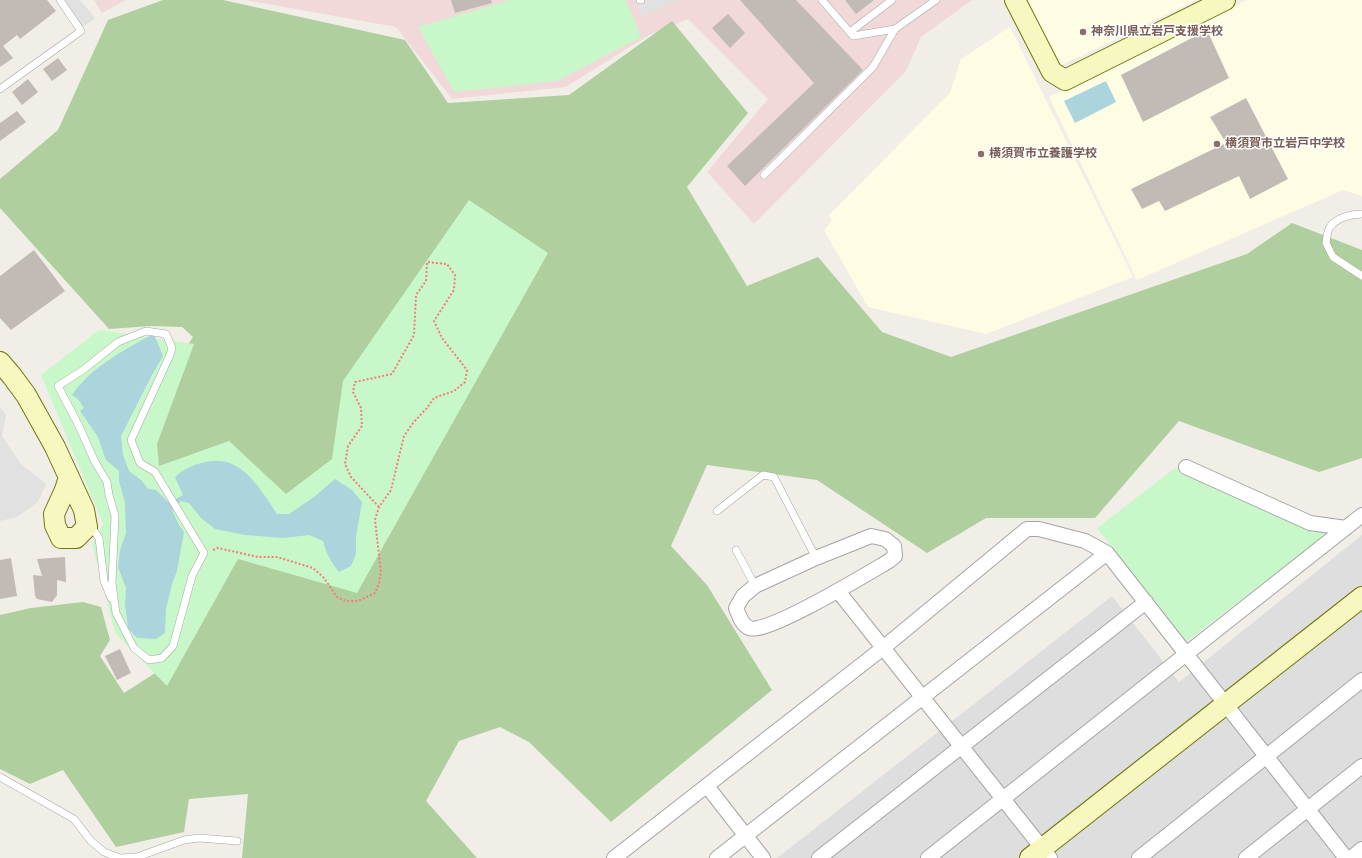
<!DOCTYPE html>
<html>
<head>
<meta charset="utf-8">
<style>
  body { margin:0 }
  canvas { display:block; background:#f1eee8 }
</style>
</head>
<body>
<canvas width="1362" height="858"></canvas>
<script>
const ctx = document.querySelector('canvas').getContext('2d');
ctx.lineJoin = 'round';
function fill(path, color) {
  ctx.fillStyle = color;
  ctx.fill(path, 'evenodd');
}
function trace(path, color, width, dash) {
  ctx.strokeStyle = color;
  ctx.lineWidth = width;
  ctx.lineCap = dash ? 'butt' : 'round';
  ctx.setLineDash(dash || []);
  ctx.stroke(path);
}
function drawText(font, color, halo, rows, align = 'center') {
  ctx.font = font + ' "Roboto Condensed","Noto Sans JP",sans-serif';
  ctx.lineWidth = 3;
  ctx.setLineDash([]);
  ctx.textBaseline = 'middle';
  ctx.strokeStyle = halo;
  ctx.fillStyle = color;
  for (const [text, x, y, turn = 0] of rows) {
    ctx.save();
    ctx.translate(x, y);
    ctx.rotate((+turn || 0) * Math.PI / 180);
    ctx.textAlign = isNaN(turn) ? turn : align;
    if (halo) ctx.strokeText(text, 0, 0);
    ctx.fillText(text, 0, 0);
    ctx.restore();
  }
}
fill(new Path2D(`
  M 1362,535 L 1362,858 L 777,858 L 1112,596 L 1179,682 Z`), '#dfdede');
fill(new Path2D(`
  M 94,0 L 126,0 L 102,13 Z
  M 245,0 L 972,0 L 921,37 L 906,71 L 754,224 L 707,172 L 768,99 L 688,19 L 649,35 L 566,87 L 452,99 L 396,27 Z`), '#f1d9d9');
fill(new Path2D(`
  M 1022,0 L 1196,0 L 1060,66 L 1052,63 Z
  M 1247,0 L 1362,0 L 1362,196 L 1343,190 L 1137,280 L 1049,97 Z
  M 1010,27 L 1133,277 L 986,334 L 868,307 L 824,230 L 832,221 L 829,215 L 950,93 L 961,59 Z`), '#fefde4');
fill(new Path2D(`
  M 163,0 L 223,0 L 405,40 L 448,103 L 569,95 L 672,21 L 748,113 L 687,187 L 747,286 L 818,257 L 882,332 L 951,357 L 1247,254 L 1292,223 L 1362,250 L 1362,458 L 1319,472 L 1179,421 L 1095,518 L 986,518 L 927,553 L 817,480 L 707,465 L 671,546 L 707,585 L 772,690 L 611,822 L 529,742 L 500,727 L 459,741 L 426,801 L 477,858 L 242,858 L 248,794 L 189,799 L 184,832 L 116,847 L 63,770 L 30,784 L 0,769 L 0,615 L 31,608 L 83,602 L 101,607 L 110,640 L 100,656 L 124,693 L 177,659 L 142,462 L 169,374 L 193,337 L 182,327 L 151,326 L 109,329 L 0,208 L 0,179 L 58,130 L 108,20 Z`), '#afcf9f');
fill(new Path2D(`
  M 511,0 L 626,0 L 641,37 L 557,81 L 454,92 L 418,27 Z
  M 469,200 L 548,253 L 357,593 L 238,559 L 167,686 L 115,633 L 92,544 L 103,524 L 41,375 L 99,330 L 194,344 L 157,444 L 159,466 L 229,441 L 286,494 L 332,459 L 343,381 Z
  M 1175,468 L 1313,527 L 1332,530 L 1186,642 L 1097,528 Z`), '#c8f8ca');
fill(new Path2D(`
  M 62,0 L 80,0 L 95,18 L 79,30 Z
  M 635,0 L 679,0 L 642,16 Z
  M 0,407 L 6,415 L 2,436 L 21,464 L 46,484 L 38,502 L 17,517 L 0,521 Z`), '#e1e1e1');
fill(new Path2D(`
  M 1106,81 L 1116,102 L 1075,123 L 1064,101 Z
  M 153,334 L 157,341 L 163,356 L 152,375 L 121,436 L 123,455 L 129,471 L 141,480 L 148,489 L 156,490 L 169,503 L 183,495 L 175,477 C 184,469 192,465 205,462 C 213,461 224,460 232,464 C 252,473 265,496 277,514 L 289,514 L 314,497 L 335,479 L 352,490 L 362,502 L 356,537 L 356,554 L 351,566 L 339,572 C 331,562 326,553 323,541 L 309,535 L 283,538 L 245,535 L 215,529 L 201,518 L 189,503 L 181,501 L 172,510 L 179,525 L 184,532 L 177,571 L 172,584 L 166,609 L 165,633 L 156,639 L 137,638 L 128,628 L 125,604 L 126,588 L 118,567 L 120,550 L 126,533 L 125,503 L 119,481 L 119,471 L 106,460 L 98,437 L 80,411 L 84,408 L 78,399 L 72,395 C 90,368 124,350 153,334 Z`), '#abd4dd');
fill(new Path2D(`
  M 0,0 L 47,0 L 56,11 L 20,39 L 17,35 L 3,46 L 13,58 L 0,67 Z
  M 451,0 L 491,0 L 492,3 L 455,13 Z
  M 740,0 L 796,0 L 863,70 L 745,186 L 727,166 L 814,83 Z
  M 845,0 L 874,0 L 856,14 Z
  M 728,14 L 745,33 L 730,48 L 712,28 Z
  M 1207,30 L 1229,78 L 1143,122 L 1121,75 Z
  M 58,58 L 67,70 L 52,81 L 43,69 Z
  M 28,79 L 38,92 L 22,105 L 12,92 Z
  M 1246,98 L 1288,179 L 1250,199 L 1239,176 L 1165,211 L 1159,201 L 1142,209 L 1131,189 L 1226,143 L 1210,117 Z
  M 17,111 L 26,122 L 0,141 L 0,123 Z
  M 34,250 L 65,291 L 11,330 L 0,318 L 0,276 Z
  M 65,557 L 66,582 L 57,580 L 57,595 L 52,602 L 37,599 L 35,596 L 33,575 L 42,576 L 37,559 Z
  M 11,558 L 17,596 L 0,599 L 0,560 Z
  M 120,649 L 131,673 L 117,680 L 105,656 Z`), '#c2bab5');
const lane = new Path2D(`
  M 640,0 L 641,0
  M 822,0 L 853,36 L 895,29
  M 850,32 L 892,0
  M 0,89 L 81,31 L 60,0
  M 764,175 L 873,67 L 895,29 L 936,0
  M 1362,214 C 1351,214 1336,218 1330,227 C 1327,231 1327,238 1326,243 L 1333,257 L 1362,276
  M 146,331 L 166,334 L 172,348 L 170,355 L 131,440 L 140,463 L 155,472 L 204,553 L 192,576 L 173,646 L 162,658 L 149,660 L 134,648 L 116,613 L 112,583 L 115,516 L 109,495 L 107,482 L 95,462 L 79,426 L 58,386 L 83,370 L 118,342 Z
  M 717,511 L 763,475 L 774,477 L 816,558
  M 90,525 L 99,538 L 104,581 L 111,598
  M 736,550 L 755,586
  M 0,777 L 74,819 L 91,841 L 104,852 L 120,858
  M 121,858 L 137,857 L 184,840 L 199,838 L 237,841`);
const street = new Path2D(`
  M 1186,467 L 1310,523 L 1346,528
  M 871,536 L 885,539 L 894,546 L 895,556 L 889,561 C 870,572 765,636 749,628 C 741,624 739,615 736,608 L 743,596 L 755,586 L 816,558 Z
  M 838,591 L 1050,858
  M 707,786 L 763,858
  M 614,858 L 883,648 L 1027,529 L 1039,529 L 1085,541 L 1107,553 L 1346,858
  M 717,858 L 1107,553
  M 819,858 L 1146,602
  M 928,858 L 1362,515
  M 1139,858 L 1362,680
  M 1246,858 L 1362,766
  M 1351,858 L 1362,849`);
const secondary = new Path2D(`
  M 1015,0 L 1052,72 L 1065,80 L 1225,0
  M 0,362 L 12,376 L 26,395 L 55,447 L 84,510 L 87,527 L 76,538 L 61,538 L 55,525 L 54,514 L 65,490 L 69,477
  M 1030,858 L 1362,597`);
trace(lane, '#a5a5a5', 8);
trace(street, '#a5a5a5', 16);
trace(secondary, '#707709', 22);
trace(new Path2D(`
  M 213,550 L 218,548 L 258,557 L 277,557 L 313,568 L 324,578 L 337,597 L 346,601 L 358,601 L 375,593 L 379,583 L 381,572 L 375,520 L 379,507 L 391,490 L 404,436 L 413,423 L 427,408 L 434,398 L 454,391 L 465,382 L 467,370 L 442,338 L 434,321 L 454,290 L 455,275 L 447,264 L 427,262 L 426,281 L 416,295 L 414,335 L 392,374 L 355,382 L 353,392 L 361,408 L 362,426 L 348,446 L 345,464 L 351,477 L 379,507`), '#f57d75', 2, [2, 2]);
trace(lane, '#fff', 7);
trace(street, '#fff', 14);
trace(secondary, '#f7f8c0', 20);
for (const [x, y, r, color] of [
  [1083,32,4,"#8d6e63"],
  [1217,144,4,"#8d6e63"],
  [981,154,4,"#8d6e63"]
]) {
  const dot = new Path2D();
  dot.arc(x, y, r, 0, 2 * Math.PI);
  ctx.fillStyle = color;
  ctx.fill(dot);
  trace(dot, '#fff', 1.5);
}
drawText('bold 12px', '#785e54', '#fff', [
  ["神奈川県立岩戸支援学校",1091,32],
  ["横須賀市立岩戸中学校",1225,144],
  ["横須賀市立養護学校",989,154]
], 'left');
</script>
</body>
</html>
